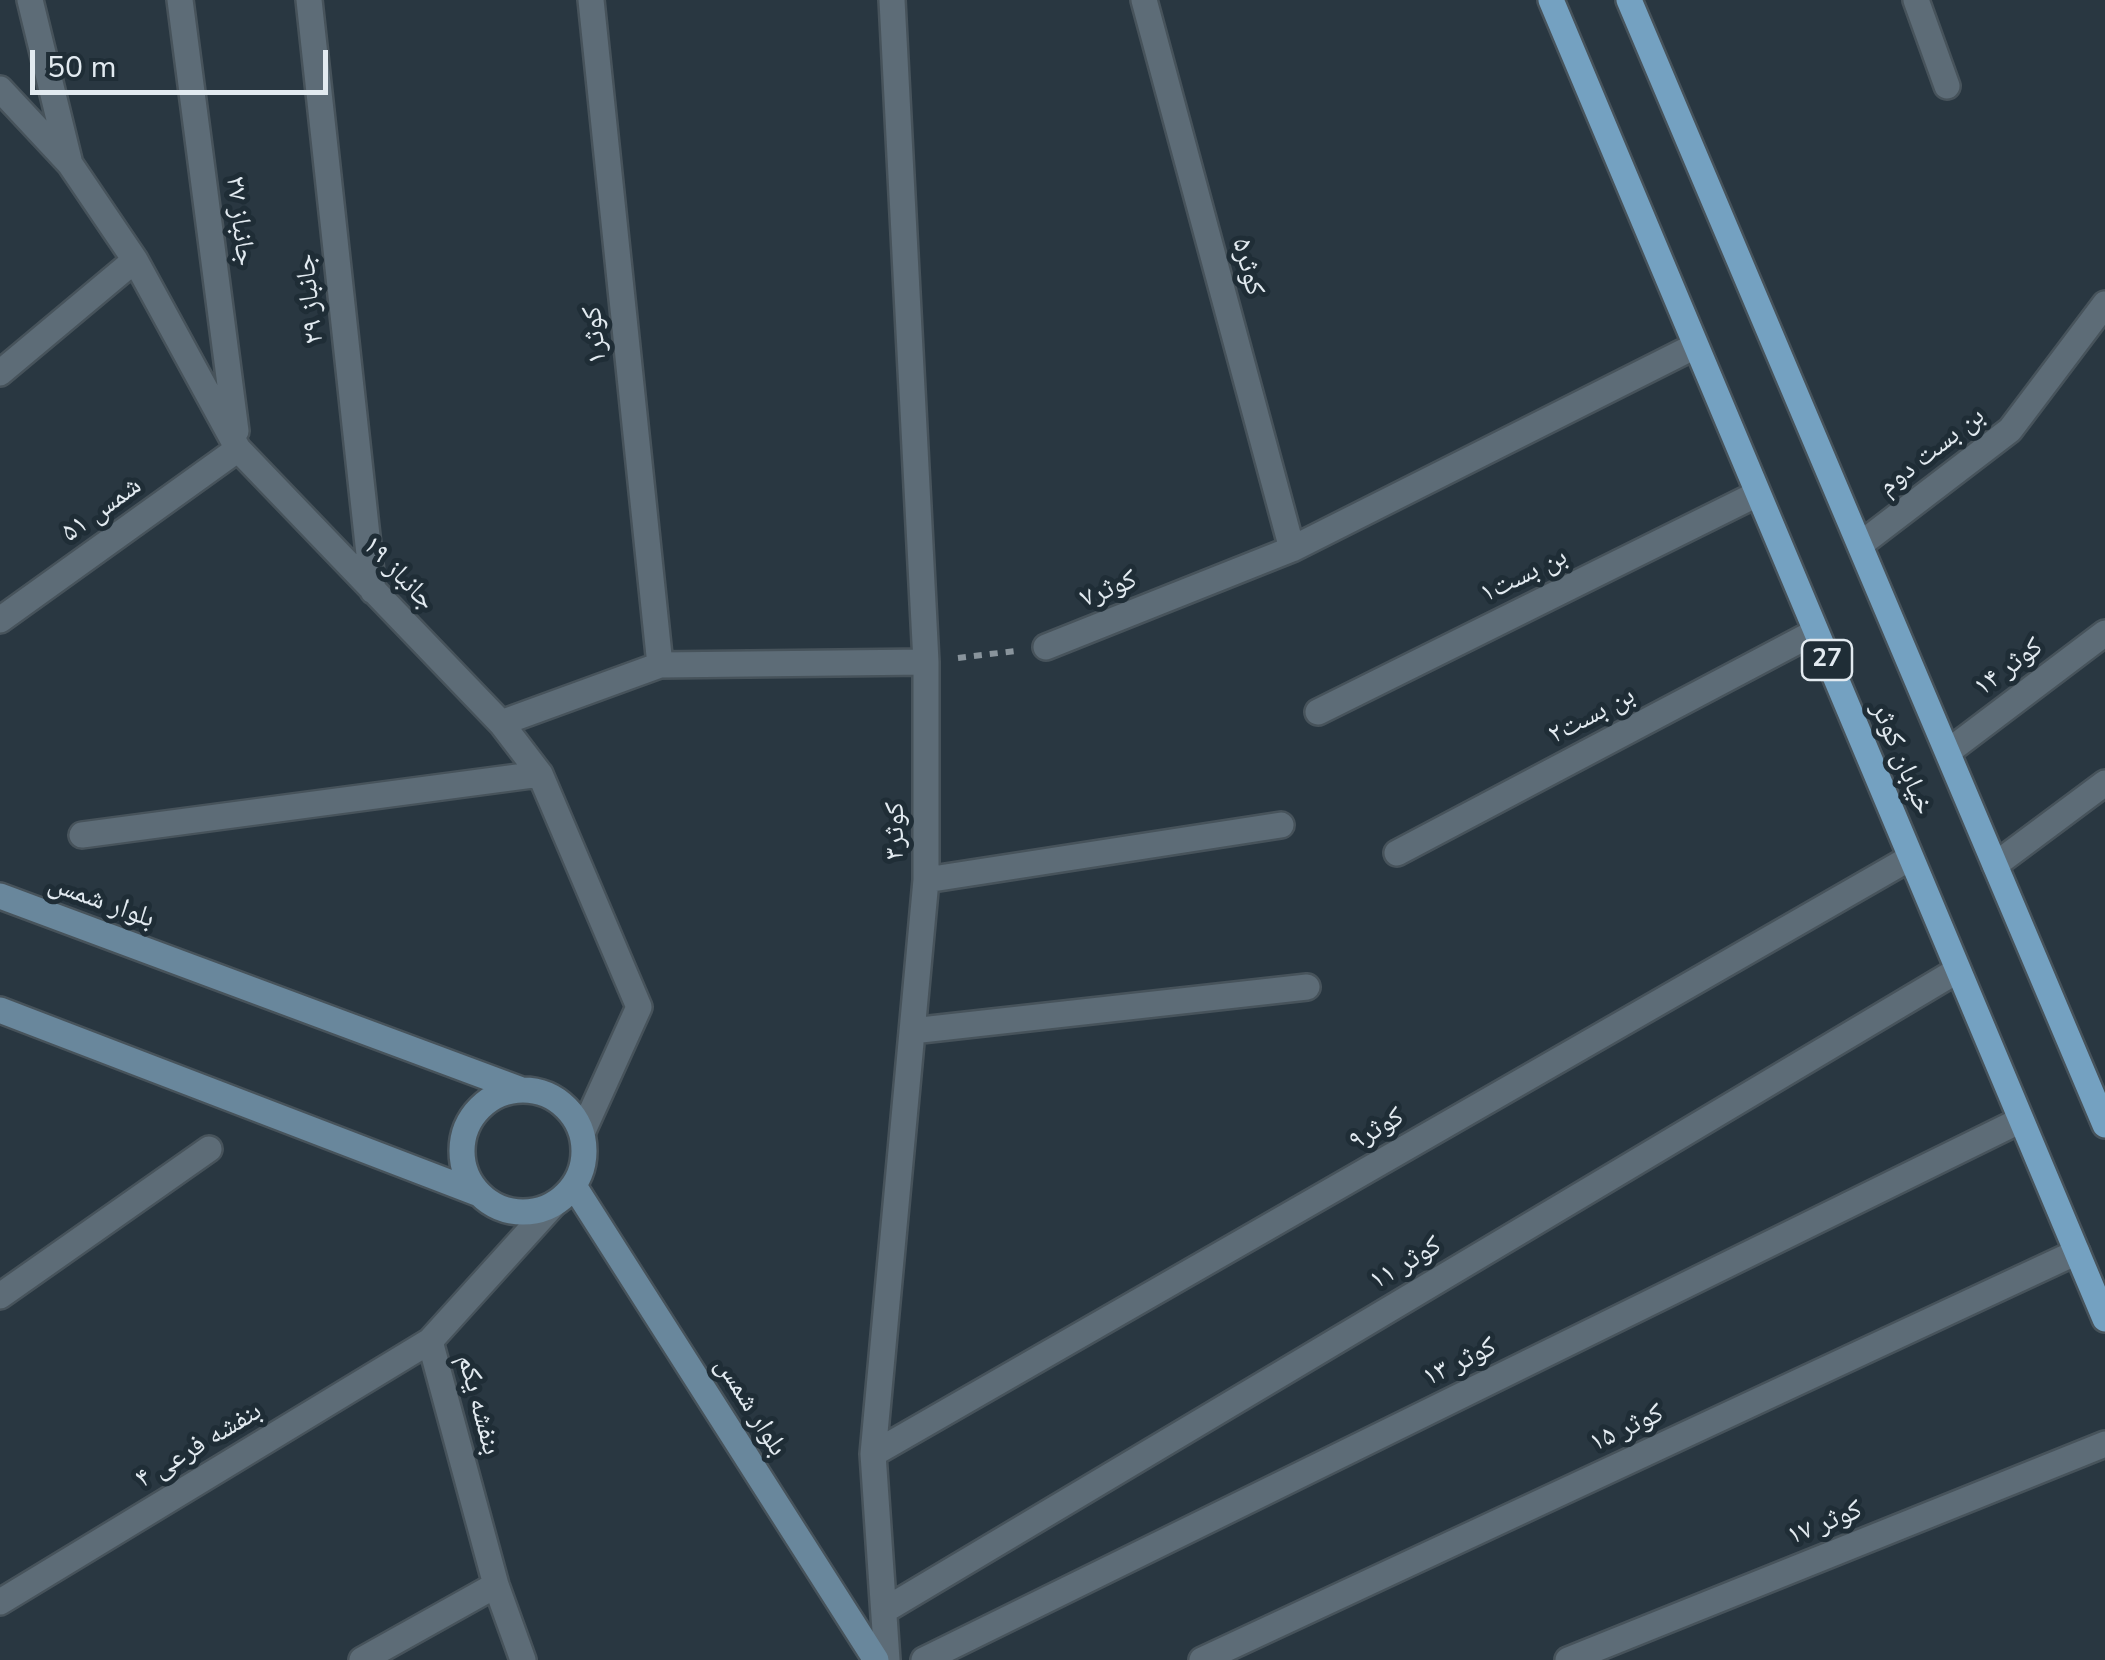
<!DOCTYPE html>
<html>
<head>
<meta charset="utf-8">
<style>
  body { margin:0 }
  #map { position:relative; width:2105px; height:1660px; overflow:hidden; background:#293741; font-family:"Nunito Sans",sans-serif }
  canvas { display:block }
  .scale { position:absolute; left:30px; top:50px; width:298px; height:45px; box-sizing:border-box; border:5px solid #e2eaf0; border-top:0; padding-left:12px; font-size:30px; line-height:35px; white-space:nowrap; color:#e2eaf0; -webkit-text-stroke:8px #1f2d36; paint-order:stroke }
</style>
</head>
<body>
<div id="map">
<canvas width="2105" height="1660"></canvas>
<div class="scale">50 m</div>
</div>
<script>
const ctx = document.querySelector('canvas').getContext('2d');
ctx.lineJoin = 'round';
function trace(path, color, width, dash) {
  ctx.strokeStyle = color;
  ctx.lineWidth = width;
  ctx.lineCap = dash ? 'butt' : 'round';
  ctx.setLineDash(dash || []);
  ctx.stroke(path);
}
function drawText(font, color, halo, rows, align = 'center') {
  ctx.font = font + ' "Nunito Sans","Noto Naskh Arabic",sans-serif';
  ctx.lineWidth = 10;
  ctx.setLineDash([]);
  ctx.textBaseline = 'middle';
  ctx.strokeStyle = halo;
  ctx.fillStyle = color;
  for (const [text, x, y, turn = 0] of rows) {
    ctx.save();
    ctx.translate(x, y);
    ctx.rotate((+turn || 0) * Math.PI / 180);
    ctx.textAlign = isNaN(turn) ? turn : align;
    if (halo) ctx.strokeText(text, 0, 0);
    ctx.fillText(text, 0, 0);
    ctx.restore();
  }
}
const street = new Path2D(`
  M 30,0 L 69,160
  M 180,0 L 236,431
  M 309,0 L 373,591
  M 591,0 L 660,665
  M 1144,0 L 1292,549
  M 1916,0 L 1947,86
  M 0,89 L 70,164 L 135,260 L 238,449 L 501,723 L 540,774 L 639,1007 L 582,1133
  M 0,373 L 135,260
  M 1861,544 L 2010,430 L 2105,304
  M 0,620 L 238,449
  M 1046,647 L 1292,549 L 1695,346
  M 1318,712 L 1757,494
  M 501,723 L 660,665 L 926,662
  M 1949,751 L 2105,633
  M 82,835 L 540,774
  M 1397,853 L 1815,632
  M 1995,865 L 2105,783
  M 926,880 L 1281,825
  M 912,1031 L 1307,987
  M 0,1296 L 209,1149
  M 873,1454 L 1910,858
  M 0,1602 L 430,1341
  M 885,1610 L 1958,970
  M 362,1660 L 496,1585
  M 523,1660 L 496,1585 L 430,1341 L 553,1205
  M 887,1660 L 873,1454 L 926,880 L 926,662 L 892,0
  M 924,1660 L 2021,1120
  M 1202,1660 L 2077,1252
  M 1568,1660 L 2105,1444`);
const secondary = new Path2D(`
  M 0,896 L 519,1089
  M 0,1010 L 477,1193
  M462 1151a61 61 0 1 1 122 0a61 61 0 1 1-122 0Z
  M 574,1186 L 876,1660`);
const primary = new Path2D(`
  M 1551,0 L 2105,1319
  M 1629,0 L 2105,1125`);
trace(street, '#47535b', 30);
trace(secondary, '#47535b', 30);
trace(primary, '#47535b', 30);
trace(new Path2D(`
  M 958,658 L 1015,651`), '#89949c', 6, [8, 8]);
trace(street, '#5d6c77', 25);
trace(secondary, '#69879c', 25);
trace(primary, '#74a1c1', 25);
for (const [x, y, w] of [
  [1827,660,50]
]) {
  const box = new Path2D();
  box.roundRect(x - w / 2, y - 20, w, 40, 8);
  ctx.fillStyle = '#1f2d36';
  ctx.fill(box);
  trace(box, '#e2eaf0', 2.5);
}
drawText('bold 25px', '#e2eaf0', null, [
  ["27",1827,660]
]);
drawText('28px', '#e2eaf0', '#1f2d36', [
  ["جانباز ۲۷",239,221,83],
  ["کوثر۵",1247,267,75],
  ["جانباز ۲۹",311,299,-96],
  ["کوثر۱",596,335,-96],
  ["بن بست دوم",1932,452,-38],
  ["شمس ۵۱",102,510,-36],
  ["جانباز ۱۹",398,574,46],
  ["بن بست۱",1524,576,-26],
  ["کوثر۷",1109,590,-22],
  ["کوثر ۱۴",2009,668,-37],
  ["بن بست۲",1592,716,-28],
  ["خیابان کوثر",1901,759,67],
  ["کوثر۳",896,831,-90],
  ["بلوار شمس",101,902,20],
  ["کوثر۹",1377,1130,-30],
  ["کوثر ۱۱",1406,1264,-31],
  ["کوثر ۱۳",1460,1363,-26],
  ["بنفشه یکم",478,1405,75],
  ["بلوار شمس",750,1407,58],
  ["کوثر ۱۵",1627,1429,-25],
  ["بنفشه فرعی ۴",199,1446,-31],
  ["کوثر ۱۷",1825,1524,-22]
]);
</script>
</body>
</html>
